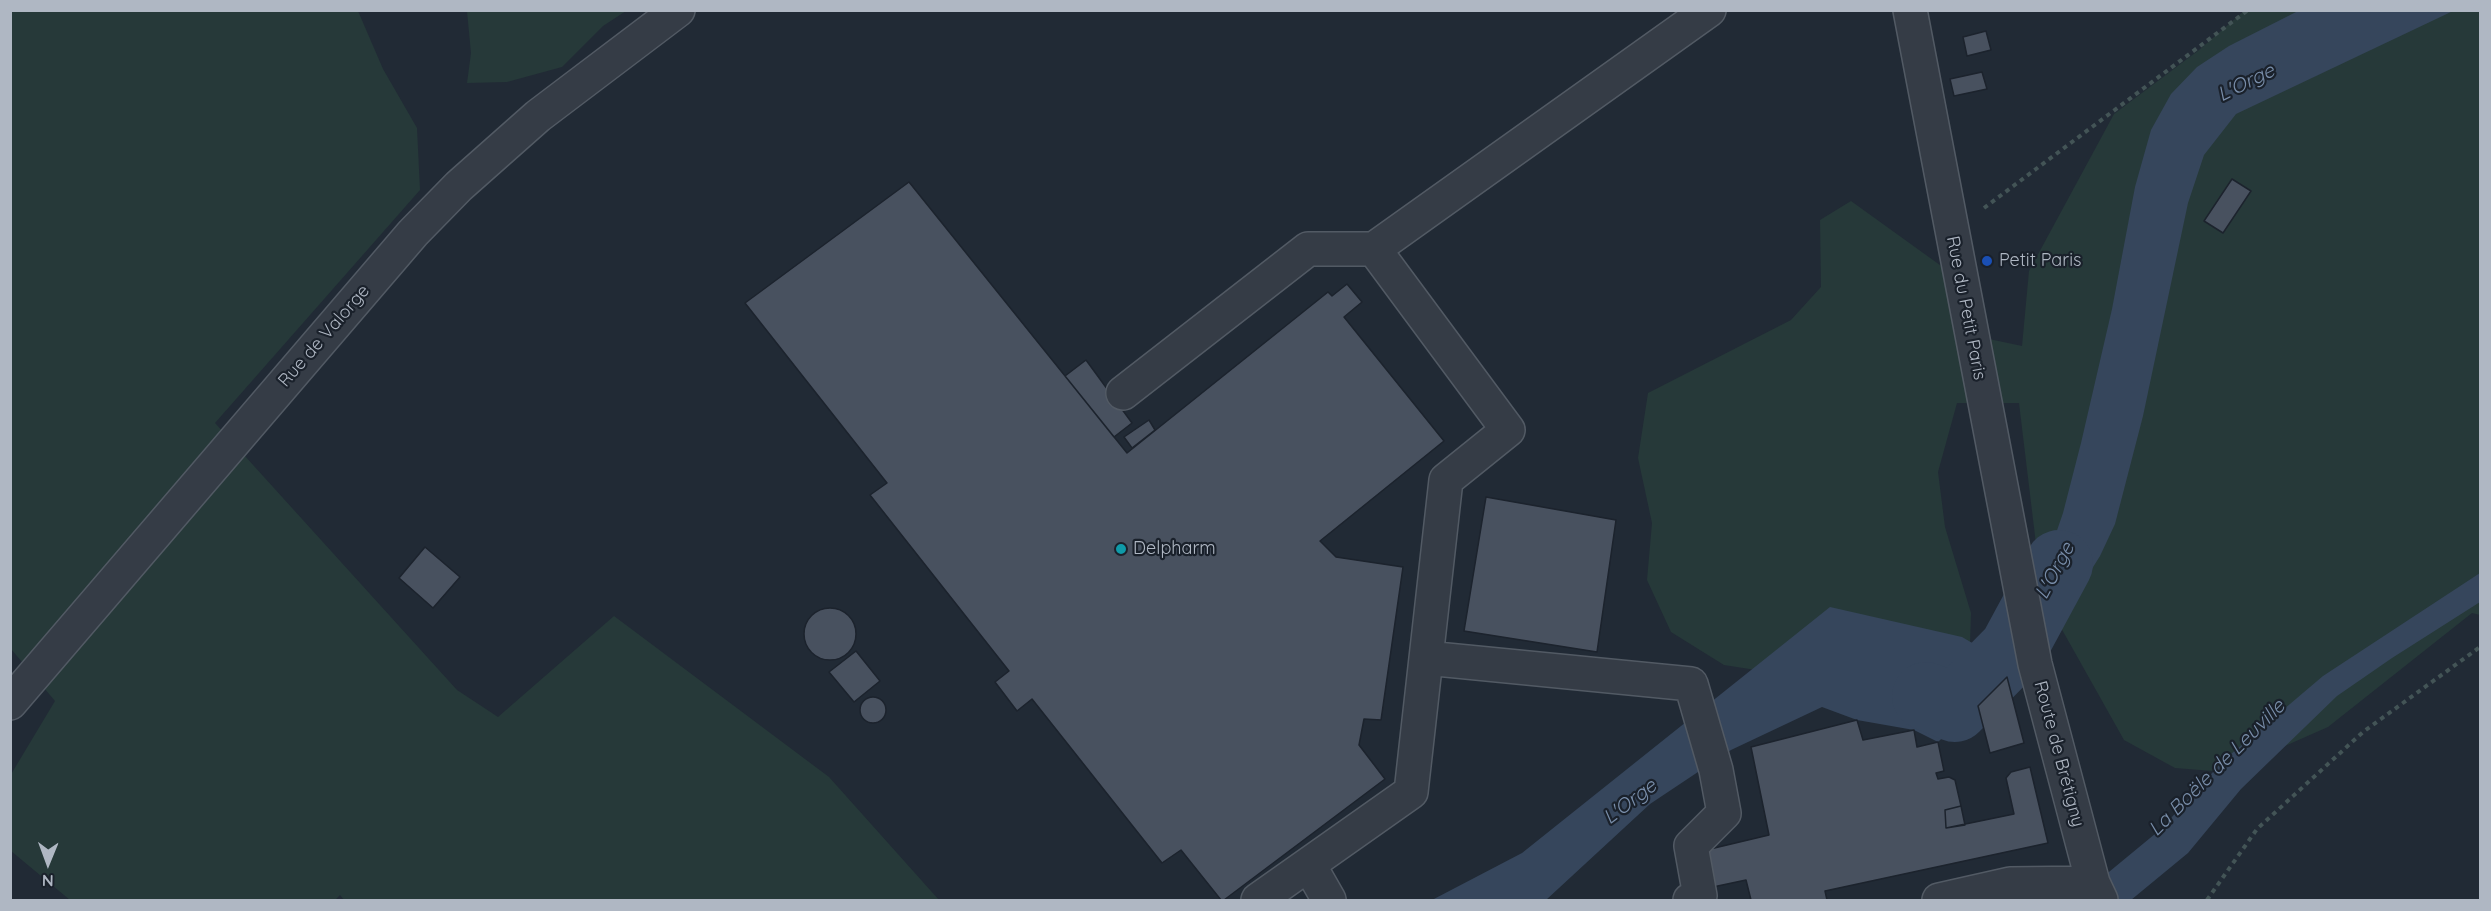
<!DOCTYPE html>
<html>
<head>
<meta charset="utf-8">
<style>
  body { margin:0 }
  #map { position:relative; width:2491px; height:911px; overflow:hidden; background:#212a35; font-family:Quicksand,sans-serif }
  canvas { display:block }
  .frame { position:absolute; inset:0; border:12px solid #afb7c3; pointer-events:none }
  .north { position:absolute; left:18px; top:833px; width:60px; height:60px; -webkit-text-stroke:4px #1a212b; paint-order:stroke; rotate:181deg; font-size:16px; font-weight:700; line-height:24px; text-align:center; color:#afb7c3 }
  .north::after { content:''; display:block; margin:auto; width:21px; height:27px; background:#afb7c3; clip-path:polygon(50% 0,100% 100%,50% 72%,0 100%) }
</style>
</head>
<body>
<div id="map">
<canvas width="2491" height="911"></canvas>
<div class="frame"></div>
<div class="north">N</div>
</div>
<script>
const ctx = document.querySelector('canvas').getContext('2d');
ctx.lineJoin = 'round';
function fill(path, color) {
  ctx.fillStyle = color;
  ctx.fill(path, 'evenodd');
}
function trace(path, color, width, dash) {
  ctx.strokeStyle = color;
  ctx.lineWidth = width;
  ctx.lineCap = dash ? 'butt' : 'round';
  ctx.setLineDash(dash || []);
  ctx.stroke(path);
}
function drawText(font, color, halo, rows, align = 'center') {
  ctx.font = font + ' Quicksand,sans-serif';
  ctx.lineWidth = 4.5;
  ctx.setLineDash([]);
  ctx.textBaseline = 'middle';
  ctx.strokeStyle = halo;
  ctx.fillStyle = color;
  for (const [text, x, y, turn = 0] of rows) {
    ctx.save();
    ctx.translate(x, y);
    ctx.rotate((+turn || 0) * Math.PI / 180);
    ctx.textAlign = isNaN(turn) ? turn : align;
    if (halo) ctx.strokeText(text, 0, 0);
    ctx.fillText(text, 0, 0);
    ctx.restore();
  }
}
fill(new Path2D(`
  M 11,11 L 358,11 L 383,69 L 417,128 L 420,190 L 215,423 L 457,690 L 498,717 L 614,616 L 829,777 L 939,900 L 344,900 L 340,895 L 335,900 L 70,900 L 11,851 L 10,776 L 55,701 L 11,649 Z
  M 467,11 L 467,10 L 626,11 L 603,26 L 562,67 L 507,82 L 467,83 L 471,53 Z
  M 2244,11 L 2480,11 L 2480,615 L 2472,613 L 2328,727 L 2226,772 L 2175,768 L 2124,740 L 2042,594 L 2019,403 L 1957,403 L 1938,472 L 1945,527 L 1971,613 L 1970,644 L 1788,675 L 1724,665 L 1671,632 L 1647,580 L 1652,523 L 1638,458 L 1648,393 L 1791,320 L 1821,287 L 1820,220 L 1851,201 L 1951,273 L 1984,338 L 2022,346 L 2029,271 L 2114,114 L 2199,50 Z`), '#263939');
fill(new Path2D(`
  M 2298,11 L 2453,11 L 2236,114 L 2204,155 L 2188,203 L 2143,416 L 2115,524 L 2100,556 L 2078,591 L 2024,650 L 2036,585 L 2046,562 L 2063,513 L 2081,443 L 2112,309 L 2135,187 L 2151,130 L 2171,94 L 2197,67 L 2229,46 Z
  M 2480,573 L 2480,602 L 2392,658 L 2337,696 L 2241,789 L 2188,853 L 2131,900 L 2071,900 L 2081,895 L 2161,829 L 2224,760 L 2323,676 Z
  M 1830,607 L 1962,637 L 1986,651 L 2004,641 L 1997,666 L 1999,678 L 2007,677 L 1938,742 L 1914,730 L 1857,720 L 1822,707 L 1731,750 L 1650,804 L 1546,900 L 1432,900 L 1522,853 Z`), '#36465c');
trace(new Path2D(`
  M 1926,696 L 1955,708 L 2013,649 L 2059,564`), '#36465c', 68);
const building = new Path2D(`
  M 1986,31 L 1991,50 L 1967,56 L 1963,37 Z
  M 1982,72 L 1987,89 L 1954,96 L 1950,79 Z
  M 2232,179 L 2251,191 L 2223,233 L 2204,221 Z
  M 909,182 L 1127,453 L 1328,292 L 1332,296 L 1347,284 L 1362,302 L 1344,317 L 1444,441 L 1320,541 L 1336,557 L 1403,567 L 1381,720 L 1364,719 L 1359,745 L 1385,779 L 1224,900 L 1221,900 L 1181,850 L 1162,863 L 1032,699 L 1017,711 L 995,682 L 1009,671 L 870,495 L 887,483 L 745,303 Z
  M 1086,360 L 1132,423 L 1114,437 L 1065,376 Z
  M 1149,420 L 1155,430 L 1132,448 L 1124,437 Z
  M 1486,497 L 1616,520 L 1597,652 L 1464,631 Z
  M 425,547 L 460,577 L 433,608 L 399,578 Z
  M804 634a26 26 0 1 1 52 0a26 26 0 1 1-52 0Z
  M 856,651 L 880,681 L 854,702 L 829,672 Z
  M 2007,677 L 2024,743 L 1990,753 L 1978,706 Z
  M860 710a13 13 0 1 1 26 0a13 13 0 1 1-26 0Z
  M 1857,720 L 1863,740 L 1914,730 L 1917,747 L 1938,742 L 1944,771 L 1936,773 L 1938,779 L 1949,777 L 1955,780 L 1961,806 L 1945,810 L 1946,828 L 2014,814 L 2006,778 L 2011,772 L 2030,767 L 2048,843 L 1825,891 L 1827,900 L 1751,900 L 1746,880 L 1713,887 L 1706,850 L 1769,835 L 1751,747 Z
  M 1961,806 L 1965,825 L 1946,828 L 1945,810 Z`);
fill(building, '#48515f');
trace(building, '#1c232d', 1.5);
const minor = new Path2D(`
  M 1910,10 L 2035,664 L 2093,883 L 2101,900
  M 1123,393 L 1308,249 L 1374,249
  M 1426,658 L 1691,684 L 1716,770 L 1724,813 L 1691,846 L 1700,896 L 1690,900
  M 10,703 L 413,233 L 459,186 L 538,116 L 678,10
  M 1309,865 L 1329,900
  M 1258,900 L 1411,792 L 1446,480 L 1508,430 L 1374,249 L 1709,10
  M 1939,900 L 2010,884 L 2093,883`);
trace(minor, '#525a64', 36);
trace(new Path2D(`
  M 1984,208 L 2248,10
  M 2207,900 L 2257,829 L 2363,732 L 2480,647`), '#435456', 4, [4.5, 4.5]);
trace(minor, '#353c46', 33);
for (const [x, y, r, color] of [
  [1987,261,6,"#1a4fb4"],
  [1121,549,6,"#0f9aa8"]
]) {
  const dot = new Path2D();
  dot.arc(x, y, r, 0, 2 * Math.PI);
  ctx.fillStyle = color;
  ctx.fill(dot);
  trace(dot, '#1a212b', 2);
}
drawText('18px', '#afb7c3', '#1a212b', [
  ["Petit Paris",1999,261],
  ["Delpharm",1133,549]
], 'left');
drawText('18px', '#afb7c3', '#1a212b', [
  ["Rue du Petit Paris",1966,308,79],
  ["Rue de Valorge",324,336,-49],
  ["Route de Brétigny",2059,754,75]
]);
drawText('italic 20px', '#798eaa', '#1a212b', [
  ["L'Orge",2246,83,-26],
  ["L'Orge",2055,571,-62],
  ["La Boële de Leuville",2217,768,-45],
  ["L'Orge",1630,802,-37]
]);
</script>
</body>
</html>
